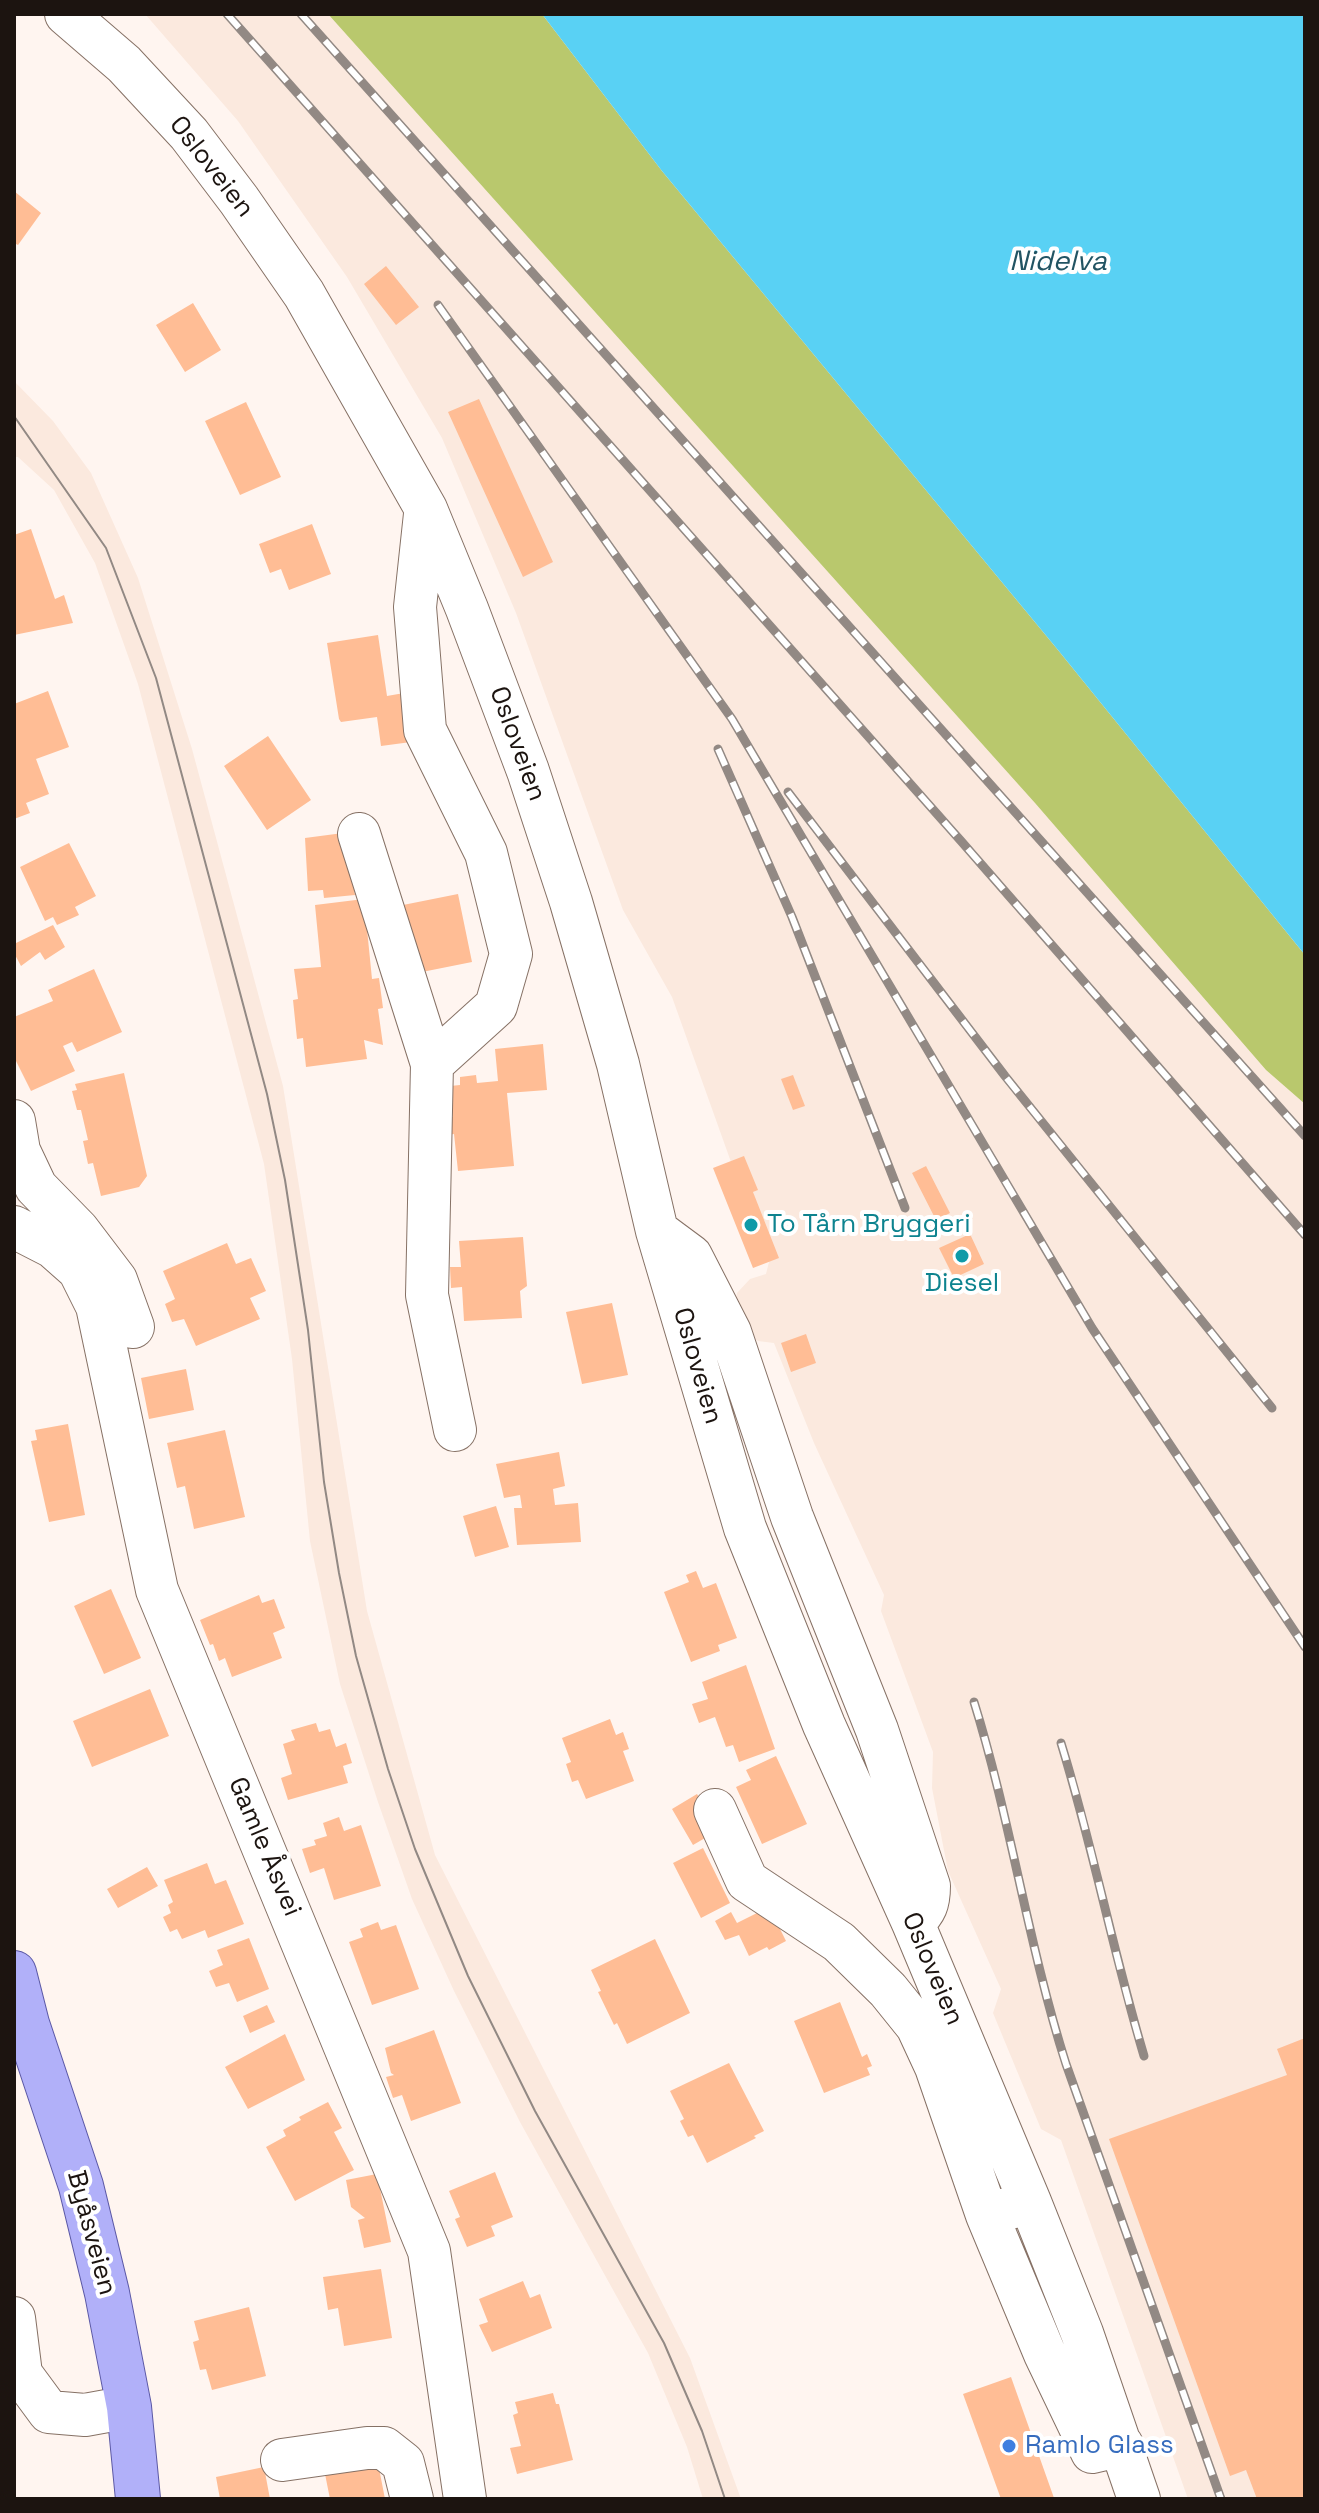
<!DOCTYPE html>
<html>
<head>
<meta charset="utf-8">
<style>
  body { margin:0 }
  #map { position:relative; width:1319px; height:2513px; overflow:hidden; background:#fff5f0; font-family:"Space Grotesk",sans-serif }
  canvas { display:block }
  .frame { position:absolute; inset:0; border:16px solid #1c1410; pointer-events:none }
</style>
</head>
<body>
<div id="map">
<canvas width="1319" height="2513"></canvas>
<div class="frame"></div>
</div>
<script>
const ctx = document.querySelector('canvas').getContext('2d');
ctx.lineJoin = 'round';
function fill(path, color) {
  ctx.fillStyle = color;
  ctx.fill(path, 'evenodd');
}
function trace(path, color, width, dash) {
  ctx.strokeStyle = color;
  ctx.lineWidth = width;
  ctx.lineCap = dash ? 'butt' : 'round';
  ctx.setLineDash(dash || []);
  ctx.stroke(path);
}
function drawText(font, color, halo, rows, align = 'center') {
  ctx.font = font + ' "Space Grotesk",sans-serif';
  ctx.lineWidth = 8;
  ctx.setLineDash([]);
  ctx.textBaseline = 'middle';
  ctx.strokeStyle = halo;
  ctx.fillStyle = color;
  for (const [text, x, y, turn = 0] of rows) {
    ctx.save();
    ctx.translate(x, y);
    ctx.rotate((+turn || 0) * Math.PI / 180);
    ctx.textAlign = isNaN(turn) ? turn : align;
    if (halo) ctx.strokeText(text, 0, 0);
    ctx.fillText(text, 0, 0);
    ctx.restore();
  }
}
fill(new Path2D(`
  M 145,14 L 328,14 L 1035,803 L 1266,1070 L 1305,1104 L 1305,2499 L 1188,2499 L 1061,2140 L 1041,2129 L 993,2013 L 1001,1989 L 948,1871 L 932,1788 L 933,1752 L 881,1611 L 884,1595 L 814,1443 L 774,1343 L 758,1341 L 746,1334 L 735,1308 L 737,1293 L 750,1279 L 766,1274 L 769,1262 L 753,1192 L 757,1190 L 731,1162 L 672,997 L 623,910 L 516,613 L 442,438 L 347,277 L 238,121 Z
  M 14,381 L 53,421 L 91,473 L 138,578 L 192,749 L 283,1086 L 367,1611 L 435,1855 L 690,2358 L 741,2499 L 703,2499 L 687,2447 L 648,2353 L 520,2122 L 454,1991 L 412,1899 L 378,1802 L 340,1684 L 310,1541 L 292,1359 L 264,1164 L 138,684 L 95,563 L 54,490 L 18,457 L 14,457 Z`), '#fbe9de');
fill(new Path2D(`
  M 328,14 L 542,14 L 662,171 L 1058,650 L 1305,955 L 1305,1104 L 1266,1070 L 1035,803 Z`), '#b9c86d');
fill(new Path2D(`
  M 542,14 L 1305,14 L 1305,955 L 1058,650 L 662,171 Z`), '#59d1f4');
fill(new Path2D(`
  M 14,191 L 41,213 L 18,245 L 14,243 Z
  M 386,266 L 419,307 L 396,325 L 364,284 Z
  M 193,303 L 221,350 L 185,372 L 156,325 Z
  M 479,399 L 553,562 L 523,577 L 448,412 Z
  M 246,402 L 281,477 L 240,495 L 205,421 Z
  M 312,524 L 331,574 L 289,590 L 281,569 L 270,573 L 259,544 Z
  M 31,529 L 55,599 L 64,595 L 73,623 L 14,635 L 14,535 Z
  M 378,635 L 387,696 L 404,693 L 411,742 L 381,746 L 377,717 L 341,722 L 339,719 L 327,643 Z
  M 48,691 L 69,747 L 36,759 L 49,794 L 26,803 L 30,813 L 14,819 L 14,704 Z
  M 268,736 L 311,800 L 267,830 L 224,766 Z
  M 343,833 L 355,895 L 324,898 L 323,890 L 308,891 L 305,838 Z
  M 69,843 L 96,896 L 75,907 L 79,915 L 57,925 L 53,917 L 45,921 L 20,867 Z
  M 458,894 L 472,962 L 417,973 L 403,905 Z
  M 364,899 L 372,979 L 379,978 L 383,1008 L 378,1009 L 383,1045 L 364,1040 L 367,1059 L 306,1067 L 303,1038 L 297,1039 L 293,1000 L 298,999 L 294,969 L 321,967 L 315,905 Z
  M 53,925 L 65,947 L 45,960 L 40,952 L 21,966 L 14,953 L 14,944 Z
  M 94,969 L 122,1032 L 77,1052 L 72,1042 L 63,1046 L 75,1071 L 31,1091 L 14,1057 L 14,1017 L 53,1001 L 48,990 Z
  M 543,1044 L 547,1090 L 507,1093 L 514,1166 L 458,1171 L 454,1134 L 447,1135 L 446,1117 L 453,1117 L 450,1086 L 460,1085 L 460,1077 L 476,1075 L 477,1083 L 498,1081 L 495,1049 Z
  M 124,1073 L 147,1176 L 139,1187 L 101,1196 L 93,1163 L 88,1164 L 83,1141 L 88,1140 L 81,1110 L 77,1110 L 72,1091 L 77,1090 L 75,1084 Z
  M 793,1075 L 805,1106 L 793,1110 L 781,1079 Z
  M 744,1156 L 758,1190 L 753,1192 L 779,1258 L 753,1268 L 713,1168 Z
  M 926,1166 L 950,1213 L 936,1220 L 912,1173 Z
  M 970,1234 L 984,1264 L 954,1278 L 939,1248 Z
  M 523,1237 L 527,1286 L 520,1291 L 522,1318 L 464,1321 L 462,1287 L 451,1288 L 450,1267 L 461,1267 L 459,1241 Z
  M 227,1243 L 236,1264 L 251,1258 L 266,1291 L 250,1298 L 260,1319 L 196,1346 L 184,1319 L 172,1322 L 165,1304 L 175,1299 L 163,1271 Z
  M 612,1303 L 628,1375 L 582,1384 L 566,1312 Z
  M 806,1334 L 816,1363 L 791,1372 L 781,1343 Z
  M 186,1369 L 194,1410 L 149,1419 L 141,1378 Z
  M 68,1424 L 85,1515 L 49,1522 L 31,1441 L 37,1440 L 35,1430 Z
  M 225,1430 L 245,1517 L 194,1529 L 185,1486 L 177,1488 L 167,1443 Z
  M 559,1452 L 565,1486 L 553,1489 L 555,1505 L 578,1503 L 581,1542 L 517,1545 L 514,1508 L 522,1508 L 520,1495 L 504,1498 L 496,1464 Z
  M 496,1506 L 509,1547 L 475,1557 L 463,1516 Z
  M 696,1571 L 703,1588 L 716,1583 L 737,1638 L 718,1645 L 720,1651 L 691,1662 L 664,1592 L 689,1582 L 686,1575 Z
  M 111,1589 L 141,1658 L 104,1674 L 74,1606 Z
  M 259,1595 L 262,1603 L 274,1599 L 285,1628 L 273,1633 L 282,1658 L 232,1677 L 225,1658 L 219,1661 L 213,1644 L 210,1645 L 200,1620 Z
  M 746,1665 L 775,1749 L 739,1762 L 733,1745 L 726,1747 L 715,1717 L 699,1723 L 692,1704 L 708,1699 L 702,1682 Z
  M 150,1689 L 169,1736 L 92,1767 L 73,1721 Z
  M 610,1719 L 616,1735 L 623,1732 L 629,1749 L 623,1751 L 634,1781 L 586,1799 L 578,1780 L 572,1782 L 566,1764 L 571,1762 L 562,1738 Z
  M 316,1723 L 319,1732 L 330,1729 L 336,1747 L 346,1743 L 352,1763 L 343,1766 L 348,1783 L 288,1800 L 281,1778 L 292,1774 L 283,1744 L 295,1740 L 291,1730 Z
  M 776,1756 L 807,1824 L 762,1844 L 736,1787 L 751,1780 L 746,1770 Z
  M 697,1794 L 719,1830 L 693,1845 L 672,1809 Z
  M 339,1817 L 344,1831 L 361,1825 L 381,1886 L 334,1900 L 324,1868 L 310,1873 L 302,1849 L 316,1845 L 314,1840 L 327,1836 L 323,1823 Z
  M 703,1848 L 730,1903 L 701,1918 L 673,1863 Z
  M 207,1863 L 215,1884 L 226,1880 L 244,1924 L 208,1938 L 205,1930 L 182,1939 L 177,1929 L 170,1932 L 163,1917 L 171,1913 L 168,1905 L 173,1902 L 164,1880 Z
  M 147,1867 L 158,1886 L 118,1908 L 107,1889 Z
  M 769,1907 L 786,1941 L 769,1950 L 767,1947 L 749,1956 L 739,1935 L 725,1940 L 715,1921 L 731,1912 L 737,1923 Z
  M 378,1922 L 381,1930 L 396,1925 L 419,1989 L 372,2005 L 349,1942 L 363,1937 L 360,1929 Z
  M 249,1938 L 269,1989 L 237,2002 L 229,1983 L 216,1987 L 209,1971 L 223,1965 L 217,1950 Z
  M 655,1939 L 690,2013 L 627,2044 L 617,2023 L 614,2025 L 598,1992 L 601,1991 L 591,1970 Z
  M 840,2002 L 862,2057 L 867,2054 L 872,2066 L 867,2068 L 870,2075 L 824,2093 L 794,2021 Z
  M 267,2005 L 275,2022 L 250,2033 L 243,2016 Z
  M 434,2030 L 461,2103 L 411,2121 L 402,2095 L 393,2098 L 386,2077 L 394,2075 L 391,2073 L 385,2048 Z
  M 285,2034 L 305,2080 L 248,2109 L 225,2067 Z
  M 1305,2038 L 1305,2499 L 1257,2499 L 1246,2470 L 1230,2476 L 1109,2139 L 1287,2075 L 1277,2049 Z
  M 729,2063 L 764,2131 L 754,2136 L 756,2138 L 707,2163 L 693,2135 L 688,2137 L 680,2121 L 684,2119 L 670,2091 Z
  M 328,2102 L 342,2128 L 334,2132 L 354,2170 L 295,2201 L 266,2147 L 286,2136 L 283,2130 L 301,2120 L 299,2117 Z
  M 495,2172 L 513,2217 L 491,2226 L 495,2236 L 467,2247 L 455,2219 L 460,2217 L 449,2191 Z
  M 377,2174 L 391,2242 L 364,2248 L 358,2220 L 365,2218 L 351,2207 L 346,2180 Z
  M 381,2269 L 392,2338 L 344,2346 L 338,2308 L 328,2310 L 323,2277 Z
  M 523,2281 L 530,2298 L 540,2294 L 552,2328 L 492,2352 L 479,2325 L 488,2322 L 479,2299 Z
  M 249,2307 L 266,2376 L 212,2390 L 206,2369 L 200,2370 L 193,2342 L 199,2340 L 194,2321 Z
  M 1011,2377 L 1054,2498 L 1051,2499 L 1001,2499 L 963,2394 Z
  M 553,2393 L 556,2404 L 559,2404 L 573,2460 L 517,2474 L 510,2448 L 521,2446 L 513,2415 L 518,2413 L 515,2402 Z
  M 377,2458 L 385,2499 L 330,2499 L 324,2469 Z
  M 264,2467 L 270,2499 L 220,2499 L 216,2477 Z`), '#ffbd95');
const minor = new Path2D(`
  M 66,14 L 124,64 L 189,134 L 239,200 L 304,294 L 426,509 L 467,609 L 528,771 L 571,902 L 618,1064 L 657,1231 L 745,1528 L 824,1725 L 913,1923 L 1030,2202 L 1082,2333 L 1139,2499
  M 425,514 L 415,607 L 425,730 L 486,853 L 511,954 L 496,1006 L 432,1064 L 427,1295 L 455,1430
  M 359,834 L 432,1064
  M 14,1121 L 19,1151 L 36,1187 L 78,1230 L 116,1280 L 133,1327
  M 14,1227 L 53,1247 L 79,1270 L 97,1306 L 157,1590 L 429,2251 L 465,2499
  M 660,1233 L 691,1256 L 730,1332 L 792,1517 L 877,1730 L 929,1886 C 929,1903 926,1911 913,1923
  M 715,1810 L 747,1881 L 839,1942 L 888,1990 L 917,2026 L 936,2067 L 987,2215 L 1030,2202
  M 987,2215 L 1045,2354 L 1092,2452 L 1122,2445
  M 14,2318 L 21,2374 L 49,2412 L 85,2415 L 129,2407
  M 282,2460 L 367,2448 L 384,2448 L 403,2463 L 412,2499`);
const major = new Path2D(`
  M 14,1973 L 27,2024 L 81,2186 L 107,2293 L 129,2407 L 138,2499`);
trace(minor, '#867165', 44);
trace(major, '#5b58a5', 46);
trace(minor, '#fff', 42);
trace(major, '#b1b0f9', 44);
trace(new Path2D(`
  M 14,416 L 106,548 L 156,678 L 267,1094 L 285,1180 L 308,1330 L 324,1482 L 339,1573 L 356,1656 L 388,1769 L 415,1849 L 468,1976 L 535,2111 L 664,2343 L 702,2431 L 725,2499`), '#928984', 2);
const rail = new Path2D(`
  M 227,14 L 961,841 L 1305,1235
  M 301,14 L 1305,1136
  M 438,305 L 732,719 L 1092,1328 L 1305,1647
  M 718,749 L 792,917 L 905,1208
  M 788,792 L 1005,1076 L 1272,1408
  M 974,1702 C 1011,1821 1028,1945 1066,2064 L 1221,2499
  M 1061,1743 C 1093,1847 1113,1952 1144,2056`);
trace(rail, '#928984', 9);
trace(rail, '#fff', 6, [18]);
for (const [x, y, r, color] of [
  [751,1225,8,"#0f9aa8"],
  [962,1256,8,"#0f9aa8"],
  [1009,2446,8,"#3f7fe0"]
]) {
  const dot = new Path2D();
  dot.arc(x, y, r, 0, 2 * Math.PI);
  ctx.fillStyle = color;
  ctx.fill(dot);
  trace(dot, '#fff', 3);
}
drawText('26px', '#1c1410', '#fff', [
  ["Osloveien",211,167,52],
  ["Osloveien",517,744,70],
  ["Osloveien",697,1366,74],
  ["Gamle Åsvei",264,1847,67],
  ["Osloveien",932,1969,67],
  ["Byåsveien",91,2233,75]
]);
drawText('26px', '#0d838f', '#fff', [
  ["To Tårn Bryggeri",767,1225],
  ["Diesel",962,1284,"center"]
], 'left');
drawText('26px', '#366cbe', '#fff', [
  ["Ramlo Glass",1025,2446]
], 'left');
drawText('italic 28px', '#225463', '#fff', [
  ["Nidelva",1058,262]
]);
</script>
</body>
</html>
